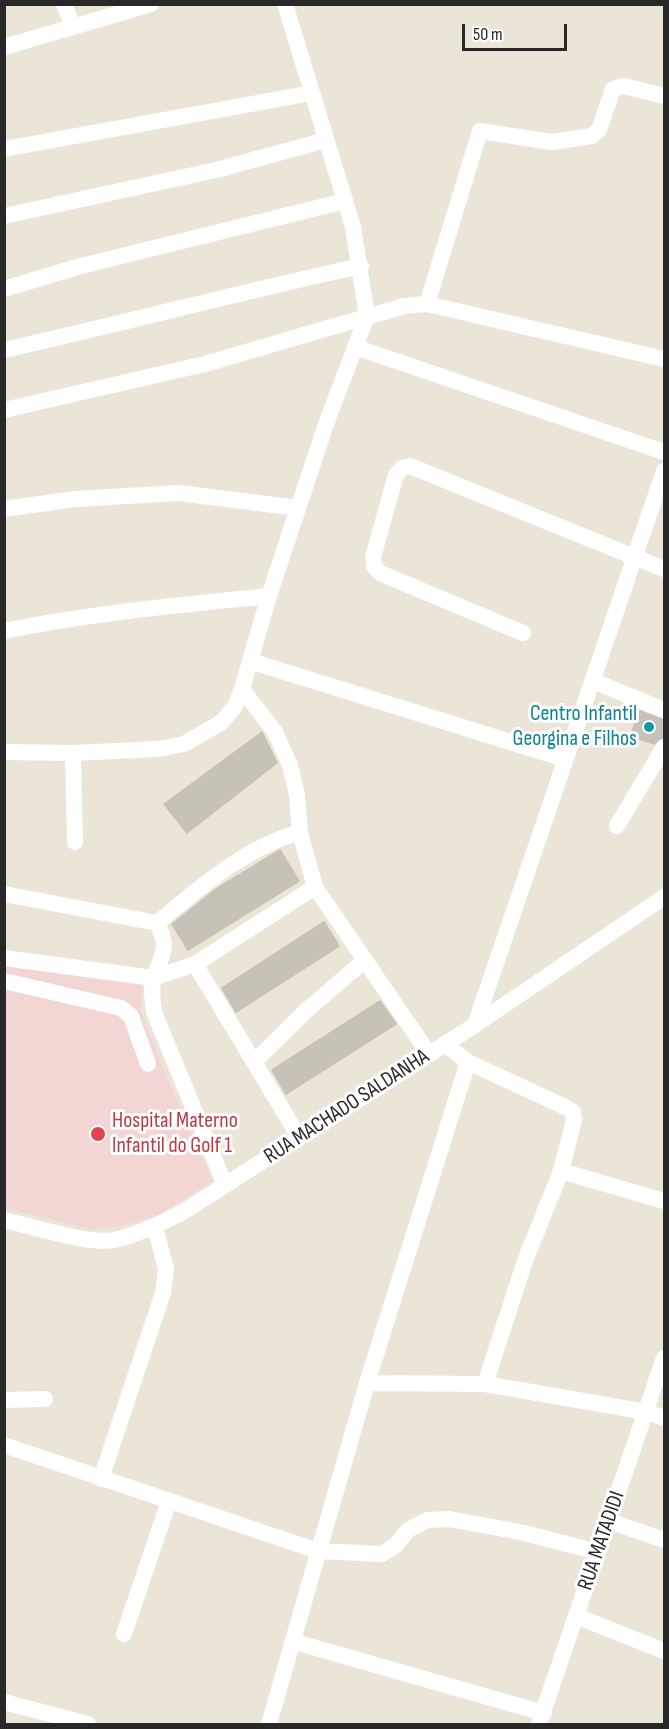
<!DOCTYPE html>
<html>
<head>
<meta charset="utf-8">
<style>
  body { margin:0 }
  #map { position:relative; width:669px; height:1729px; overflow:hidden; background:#ebe5d8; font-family:"Sofia Sans Condensed",sans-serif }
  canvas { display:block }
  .frame { position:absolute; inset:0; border:6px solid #282828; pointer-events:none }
  .scale { position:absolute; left:462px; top:24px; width:105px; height:27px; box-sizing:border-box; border:3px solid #282828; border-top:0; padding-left:8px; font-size:18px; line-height:21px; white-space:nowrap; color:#282828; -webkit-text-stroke:4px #fff; paint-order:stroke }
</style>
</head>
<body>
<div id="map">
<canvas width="669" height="1729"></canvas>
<div class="frame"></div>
<div class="scale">50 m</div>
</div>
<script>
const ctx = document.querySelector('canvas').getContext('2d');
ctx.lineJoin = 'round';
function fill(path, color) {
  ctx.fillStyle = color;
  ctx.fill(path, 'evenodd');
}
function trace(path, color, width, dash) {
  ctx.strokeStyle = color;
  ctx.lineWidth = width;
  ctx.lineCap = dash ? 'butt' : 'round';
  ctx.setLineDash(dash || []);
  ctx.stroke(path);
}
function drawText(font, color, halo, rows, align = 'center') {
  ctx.font = font + ' "Sofia Sans Condensed",sans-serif';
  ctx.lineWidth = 6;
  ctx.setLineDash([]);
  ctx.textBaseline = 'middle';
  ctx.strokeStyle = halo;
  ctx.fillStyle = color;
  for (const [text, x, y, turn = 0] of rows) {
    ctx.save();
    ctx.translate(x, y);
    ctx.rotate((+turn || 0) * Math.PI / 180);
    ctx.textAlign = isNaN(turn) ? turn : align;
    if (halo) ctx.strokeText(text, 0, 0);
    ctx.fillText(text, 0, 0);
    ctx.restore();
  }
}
fill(new Path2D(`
  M 5,966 L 142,985 L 141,1011 L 171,1087 L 213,1181 L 158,1215 L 126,1225 L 90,1229 L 5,1208 Z`), '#f3d6d4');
const building = new Path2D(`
  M 640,711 L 664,720 L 664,737 L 654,744 L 630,736 Z
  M 262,732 L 277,763 L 187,833 L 164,804 Z
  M 280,850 L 299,881 L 188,950 L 172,924 L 216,889 Z
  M 324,922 L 339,946 L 236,1012 L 222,988 Z
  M 380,1001 L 396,1024 L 286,1094 L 272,1070 Z`);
fill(building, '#c6c2b8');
trace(building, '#c6c2b2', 1.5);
trace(new Path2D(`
  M 64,4 L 73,27
  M 4,47 L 151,4
  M 4,149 L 312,93
  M 4,216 L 216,170 L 326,140
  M 4,289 L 81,266 L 345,201
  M 427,304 L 480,131 L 552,142 L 592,136 L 599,130 L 613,89 L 624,86 L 664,96
  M 355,347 L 664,452
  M 4,350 C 124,323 241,292 361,266
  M 4,410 L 205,364 L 404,306 L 427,304 L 664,359
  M 4,509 L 75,499 L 179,493 L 298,508
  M 4,631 C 91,613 180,605 269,596
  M 523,633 L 380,573 L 374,566 L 373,557 L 396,475 L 402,468 L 410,466 L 664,569
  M 250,661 L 565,759
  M 593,681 L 664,710
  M 242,689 L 275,732 L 290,765 L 297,795 L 300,832 L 315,887 L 429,1054
  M 4,752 L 73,753 L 158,749 L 184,744 L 222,722 L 235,706 L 242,689 L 269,596 L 326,424 L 367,316 L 353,227 L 285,4
  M 73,753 L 75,842
  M 617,826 L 664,747
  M 4,894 L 157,923 C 170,949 162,953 154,978 C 150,989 153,1000 154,1012 L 225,1185
  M 157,923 C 202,886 244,848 300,832
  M 4,958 L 154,978 L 195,964 L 315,887
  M 195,964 L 299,1137
  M 4,981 L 121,1008 L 131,1016 L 148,1064
  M 475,1025 L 664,471
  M 445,1044 L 468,1062 L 565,1107 L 573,1112 L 574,1120 L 561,1171 L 525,1261 L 485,1384
  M 254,1062 L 308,1009 L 365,960
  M 561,1171 L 664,1201
  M 4,1220 C 32,1226 88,1245 114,1240 C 138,1235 161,1223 183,1212 L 475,1025 L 664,897
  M 367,1383 L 485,1384 L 647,1412 L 664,1418
  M 4,1400 L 45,1399
  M 4,1445 L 318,1551 L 382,1554 L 396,1545 L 408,1530 L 427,1520 L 449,1519 L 520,1532 L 598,1552
  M 101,1479 L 163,1293 L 166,1269 L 155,1227
  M 609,1521 L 664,1540
  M 576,1616 L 664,1651
  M 124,1634 L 169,1501
  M 295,1642 L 544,1713
  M 4,1702 L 88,1724
  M 269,1724 L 367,1383 L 468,1062
  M 539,1724 L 664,1358`), '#fff', 16);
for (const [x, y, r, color] of [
  [649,727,6,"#0f9aa8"],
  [98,1134,8,"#e0444e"]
]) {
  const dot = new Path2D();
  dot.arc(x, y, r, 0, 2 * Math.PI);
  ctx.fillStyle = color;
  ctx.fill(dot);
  trace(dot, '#fff', 2);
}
drawText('22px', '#0d838f', '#fff', [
  ["Centro Infantil",637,714],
  ["Georgina e Filhos",637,739]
], 'right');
drawText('22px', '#282828', '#fff', [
  ["RUA MACHADO SALDANHA",347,1107,-33],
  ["RUA MATADIDI",602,1541,-71]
]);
drawText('22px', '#be3a42', '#fff', [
  ["Hospital Materno",112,1121],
  ["Infantil do Golf 1",112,1146]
], 'left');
</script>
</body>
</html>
